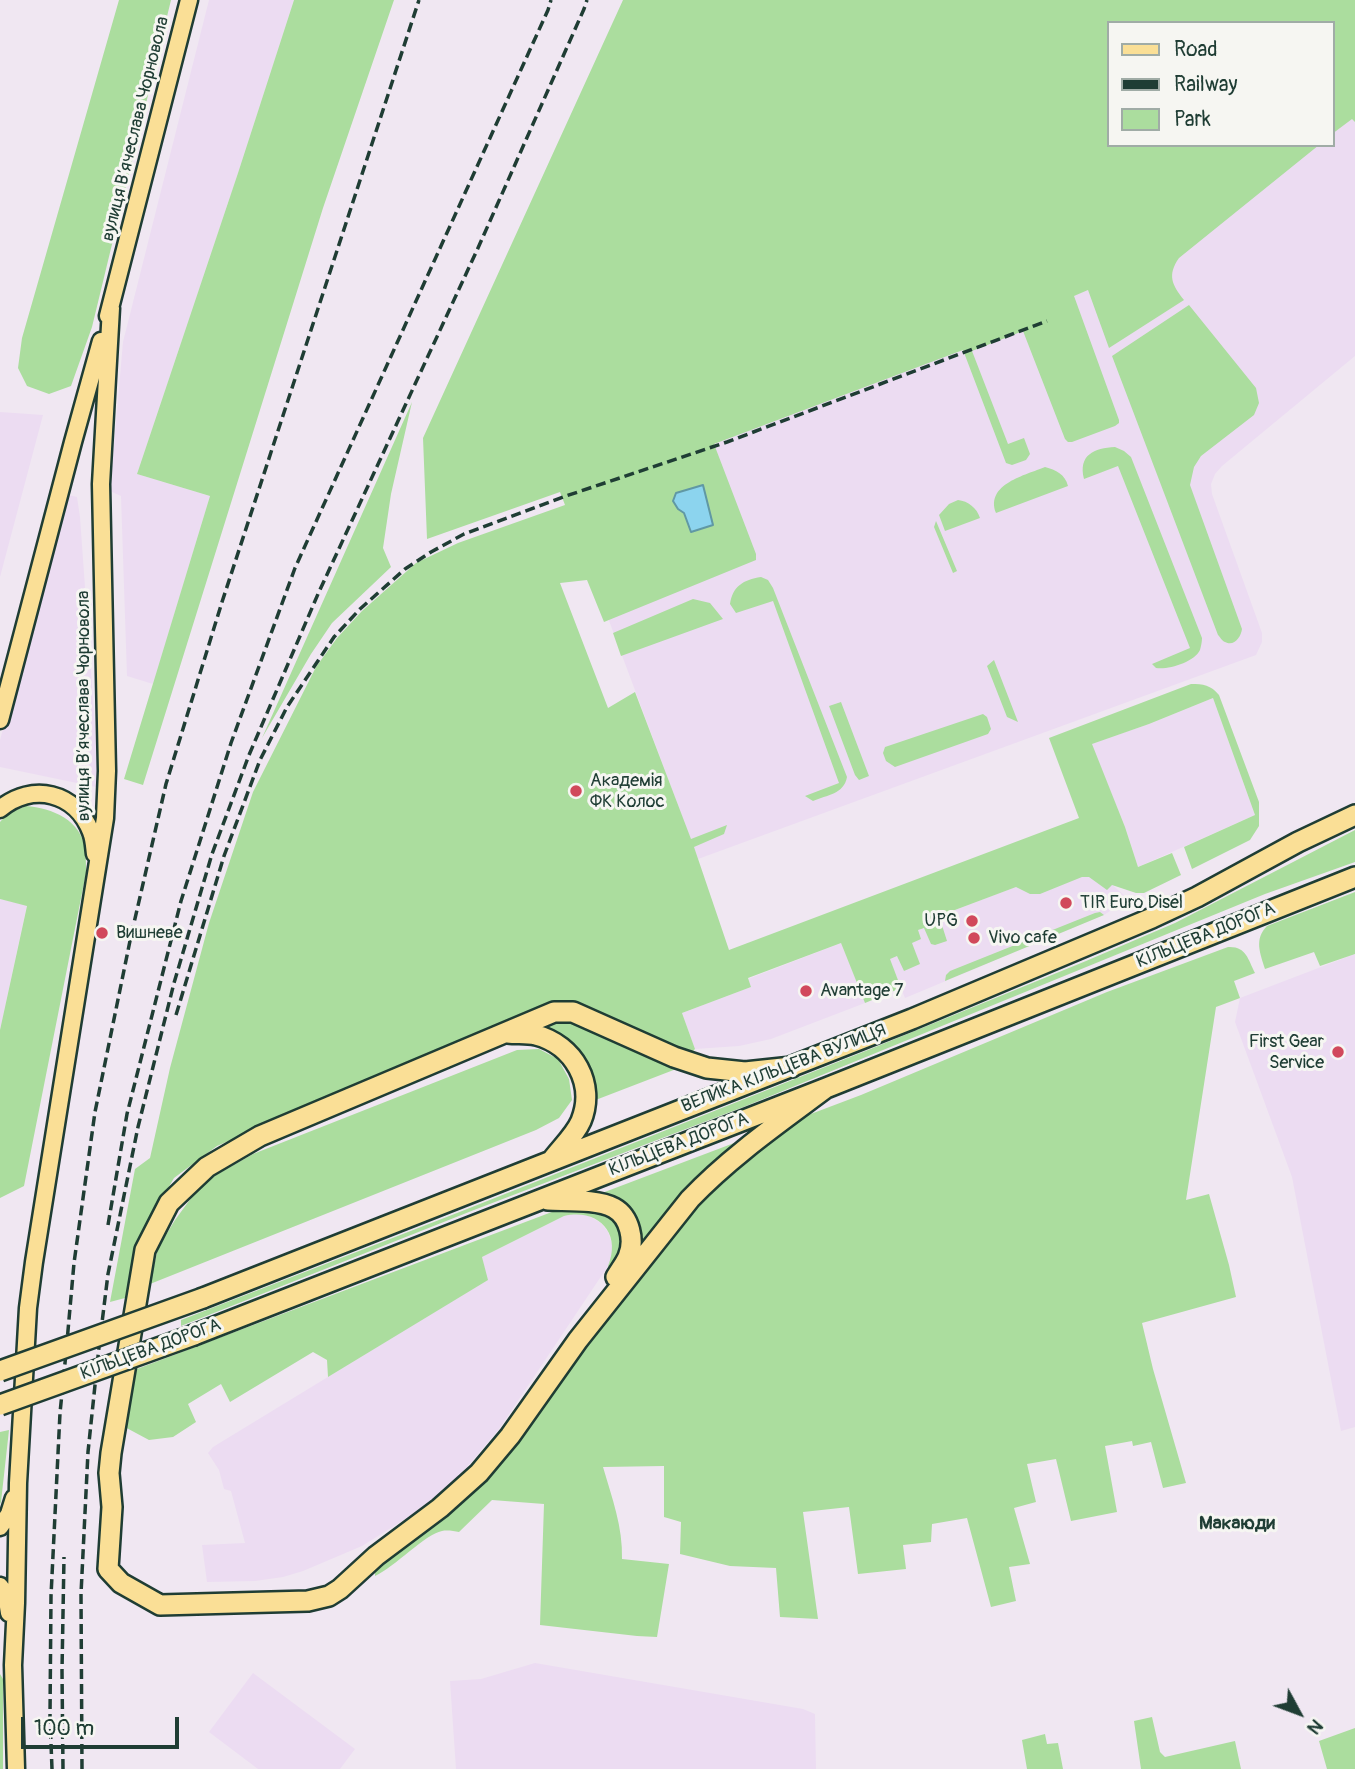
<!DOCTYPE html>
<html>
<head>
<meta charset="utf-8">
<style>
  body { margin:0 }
  #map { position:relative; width:1355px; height:1769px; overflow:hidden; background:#f0e7f2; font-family:Pangolin,sans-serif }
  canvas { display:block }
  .legend { position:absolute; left:1107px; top:21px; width:228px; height:126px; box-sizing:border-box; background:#f6f6f2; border:2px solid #a0aca6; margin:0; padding:9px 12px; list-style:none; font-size:21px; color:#1f3d34 }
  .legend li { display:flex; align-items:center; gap:14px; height:35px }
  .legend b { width:35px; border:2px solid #a0aca6 }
  .north { position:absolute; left:1264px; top:1678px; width:70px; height:70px; -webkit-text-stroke:5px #f6f6f2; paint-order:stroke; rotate:131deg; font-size:19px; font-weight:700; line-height:28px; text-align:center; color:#1f3d34 }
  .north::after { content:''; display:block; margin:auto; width:24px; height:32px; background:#1f3d34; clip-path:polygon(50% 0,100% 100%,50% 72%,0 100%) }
  .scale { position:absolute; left:21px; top:1717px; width:158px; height:32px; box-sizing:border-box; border:4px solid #1f3d34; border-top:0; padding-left:9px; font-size:21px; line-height:24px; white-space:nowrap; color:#1f3d34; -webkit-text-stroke:5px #f6f6f2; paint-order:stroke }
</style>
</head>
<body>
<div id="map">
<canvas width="1355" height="1769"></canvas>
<ul class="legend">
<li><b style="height:9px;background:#fadf96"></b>Road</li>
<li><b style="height:9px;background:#1f3d34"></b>Railway</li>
<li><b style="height:19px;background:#abdd9e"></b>Park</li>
</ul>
<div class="north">N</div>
<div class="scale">100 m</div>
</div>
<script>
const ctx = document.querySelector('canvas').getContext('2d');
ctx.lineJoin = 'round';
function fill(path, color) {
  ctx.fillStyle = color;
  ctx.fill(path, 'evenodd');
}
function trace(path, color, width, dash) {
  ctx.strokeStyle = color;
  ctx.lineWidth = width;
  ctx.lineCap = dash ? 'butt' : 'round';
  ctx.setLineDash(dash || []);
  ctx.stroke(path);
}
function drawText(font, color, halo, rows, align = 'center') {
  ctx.font = font + ' Pangolin,sans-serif';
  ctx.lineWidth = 6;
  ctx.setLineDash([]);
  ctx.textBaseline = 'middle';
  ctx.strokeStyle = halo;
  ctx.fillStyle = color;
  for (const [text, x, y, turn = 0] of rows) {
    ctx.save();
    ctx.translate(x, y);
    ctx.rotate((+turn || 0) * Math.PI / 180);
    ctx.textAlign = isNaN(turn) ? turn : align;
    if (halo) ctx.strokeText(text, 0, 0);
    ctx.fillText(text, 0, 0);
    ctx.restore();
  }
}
fill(new Path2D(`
  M 209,0 L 294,0 L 238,173 L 137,474 L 210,496 L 153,684 L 127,676 L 121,496 L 110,491 L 123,342 Z
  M 1346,111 L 1355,122 L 1355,356 L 1222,466 L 1215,474 L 1211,484 L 1212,494 L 1262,633 L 1262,642 L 1256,655 L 698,859 L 561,492 L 1088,290 L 1303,145 L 1332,145 L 1332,122 Z
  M 0,412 L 43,415 L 0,577 Z
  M 68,495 L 77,497 L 80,517 L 98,769 L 96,787 L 0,767 L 0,740 Z
  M 1213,698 L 1255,815 L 1138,867 L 1125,827 L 1091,744 L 1149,724 Z
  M 1085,860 L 1128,899 L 1104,915 L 905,998 L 884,945 L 893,934 Z
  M 0,899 L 27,905 L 0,1030 Z
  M 841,943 L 865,1003 L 771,1039 L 739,1046 L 695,1049 L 682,1013 L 751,987 L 748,979 Z
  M 1355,954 L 1355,1427 L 1341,1431 L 1292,1177 L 1235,1022 L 1240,998 Z
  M 576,1213 L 587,1215 L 601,1223 L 608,1232 L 612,1244 L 613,1255 L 608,1266 L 499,1429 L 467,1467 L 431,1503 L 362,1546 L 303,1571 L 283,1577 L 255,1581 L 207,1582 L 202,1545 L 245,1543 L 231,1491 L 224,1489 L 219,1470 L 208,1453 L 213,1447 L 487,1280 L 482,1257 L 564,1216 Z
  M 535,1663 L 803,1709 L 815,1714 L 816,1769 L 456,1769 L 450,1681 L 481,1679 Z
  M 253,1673 L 355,1749 L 340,1769 L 258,1769 L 209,1732 Z`), '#ecdcf2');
fill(new Path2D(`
  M 119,0 L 171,0 L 92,327 L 71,386 L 49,394 L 27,386 L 18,368 L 22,338 Z
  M 294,0 L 394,0 L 323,208 L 143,785 L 124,779 L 210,496 L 137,474 L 238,173 Z
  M 623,0 L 1355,0 L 1355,122 L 1352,119 L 1332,134 L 1332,23 L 1108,23 L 1108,145 L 1319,145 L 1179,258 C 1167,275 1172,285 1184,300 L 1109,348 L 1088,290 L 1074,296 L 1119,420 L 1119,423 L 1115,426 L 1072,442 L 1068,442 L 1065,439 L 1023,331 L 972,351 L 1008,444 L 1024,438 L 1030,454 L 1026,460 L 1012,465 L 1006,463 L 963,350 L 714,444 L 756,554 L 756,560 L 604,622 L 587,580 L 560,583 L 608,708 L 635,692 L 691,839 L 727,825 L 724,834 L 694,847 L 729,950 L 1079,818 L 1049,738 L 1191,684 C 1203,684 1211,685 1219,695 L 1259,802 L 1259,826 L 1250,840 L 1192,869 L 1184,847 L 1255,815 L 1213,698 L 1149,724 L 1092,744 L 1125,827 L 1138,867 L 1172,853 L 1181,875 L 1144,893 L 1136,893 L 1112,885 L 1107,890 L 1089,877 L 1082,877 L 1040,894 L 1030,894 L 1016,887 L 939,916 L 947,941 L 935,945 L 931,944 L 924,928 L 918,930 L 921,939 L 912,943 L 920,964 L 904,971 L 897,956 L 890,959 L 901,988 L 865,1003 L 841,943 L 748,978 L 751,987 L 682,1013 L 695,1049 L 689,1055 L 555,1004 L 505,1021 L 217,1146 L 174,1178 L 142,1233 L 125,1298 L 110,1302 L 135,1169 L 150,1158 L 170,1068 L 209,923 L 253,792 L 316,667 L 337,638 L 362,611 L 416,563 L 458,543 L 565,505 L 560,492 L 427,539 L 423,438 Z
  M 1189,305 L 1256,388 L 1259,403 L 1254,415 L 1201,456 L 1194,467 L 1190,485 L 1242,629 C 1241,637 1234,647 1225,642 C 1222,641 1220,637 1218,635 L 1112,356 Z
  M 412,402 L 391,494 L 383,548 L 391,567 L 332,623 L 311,654 L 262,738 Z
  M 1115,447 L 1124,451 L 1131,457 L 1202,638 C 1202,642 1201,646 1200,650 C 1194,662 1169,670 1156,668 L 1152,664 L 1190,648 L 1118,466 L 1084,479 C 1078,455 1094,448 1115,447 Z
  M 1045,467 C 1056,470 1065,474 1068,486 L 996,513 C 985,484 1026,475 1045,467 Z
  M 958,500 C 968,501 977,508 980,518 L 945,531 L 939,515 L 949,504 Z
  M 936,521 L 957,571 L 953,573 L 934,527 Z
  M 761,577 L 768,580 L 773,588 L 847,777 C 844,794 827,795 813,801 L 805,796 L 839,783 L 773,601 L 736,613 L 730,604 C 733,586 743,580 761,577 Z
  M 693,599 L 710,603 L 723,619 L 621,656 L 613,633 Z
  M 994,660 L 1018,722 L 1007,717 L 987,666 Z
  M 841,702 L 869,776 L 859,780 L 855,775 L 829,706 Z
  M 983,714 L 987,717 L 991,729 L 988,734 L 895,767 L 886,761 L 883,753 L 885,747 Z
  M 26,806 C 52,808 82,820 85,850 C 86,857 86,865 86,873 L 24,1186 L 0,1198 L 0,1030 L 27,906 L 0,899 L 0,822 L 7,814 Z
  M 1355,830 L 1355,862 L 1265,894 L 746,1106 L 474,1210 L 181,1326 L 181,1320 L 457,1213 L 873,1048 L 1086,961 L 1175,923 Z
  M 1355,892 L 1355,954 L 1320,966 L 1314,952 L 1265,969 C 1260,953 1254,939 1267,926 Z
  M 1100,912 L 1104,915 L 945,981 L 946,975 L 950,971 L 1095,913 Z
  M 1228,947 C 1246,946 1248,959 1255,973 L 1234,981 L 1240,998 L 1216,1007 L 1186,1200 L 1209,1194 L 1229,1265 L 1236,1297 L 1142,1323 L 1153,1369 L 1186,1483 L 1163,1488 L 1151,1442 L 1133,1446 L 1132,1441 L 1105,1446 L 1117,1512 L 1071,1521 L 1056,1459 L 1027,1464 L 1036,1502 L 1014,1508 L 1030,1564 L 1009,1567 L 1016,1601 L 991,1607 L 967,1518 L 932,1524 L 931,1542 L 903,1545 L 906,1569 L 858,1574 L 849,1507 L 803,1512 L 818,1619 L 780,1617 L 776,1568 L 730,1566 L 680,1554 L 681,1522 L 664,1517 L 664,1466 L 603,1467 C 612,1498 623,1527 622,1559 L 669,1564 L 657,1637 L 637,1636 L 540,1625 L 544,1504 L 492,1500 L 459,1532 C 454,1531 447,1530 442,1531 C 425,1534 395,1567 375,1576 L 375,1566 L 440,1514 L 626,1290 L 608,1266 C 622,1233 598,1208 564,1216 L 482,1257 L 488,1280 L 328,1377 L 327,1360 L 313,1352 L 230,1402 L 221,1384 L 188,1404 L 196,1422 L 173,1437 L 149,1440 L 121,1425 L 129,1372 L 861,1095 L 1107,992 Z
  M 559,1019 L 581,1023 L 652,1058 L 684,1066 L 593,1101 L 594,1077 L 583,1055 L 570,1043 L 535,1029 Z
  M 539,1049 L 558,1059 L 569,1079 L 572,1100 L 559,1118 L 536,1130 L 150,1284 L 158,1248 L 175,1220 L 197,1190 L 216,1175 L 253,1154 L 517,1050 Z
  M 9,1430 L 1,1502 L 0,1504 L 0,1432 Z
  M 0,1674 L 3,1679 L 3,1769 L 0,1769 Z
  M 1152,1717 L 1160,1752 L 1165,1757 L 1235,1741 L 1241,1769 L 1141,1769 L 1134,1721 Z
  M 1355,1728 L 1355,1769 L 1327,1769 L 1319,1741 Z
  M 1045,1734 L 1047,1744 L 1058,1743 L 1063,1769 L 1027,1769 L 1022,1740 Z`), '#abdd9e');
const water = new Path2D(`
  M 703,485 L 713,525 L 691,532 L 684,513 L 678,509 L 673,501 L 676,493 Z`);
fill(water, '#8cd4ee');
trace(water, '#6098a4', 2);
const major = new Path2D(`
  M 108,316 L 189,0
  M 0,720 L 73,442 L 101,341
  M 0,809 C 32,782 76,792 91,832 C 94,839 94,847 95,854
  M 0,1527 L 9,1514 L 14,1498
  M 0,1586 L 6,1594 L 9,1613
  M 16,1769 L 13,1665 L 16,1603 L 18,1483 L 28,1308 L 34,1262 L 105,818 L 107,771 L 101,484 L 111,308`);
const highway = new Path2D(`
  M 508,1033 C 517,1034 527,1033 536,1035 C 574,1045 596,1084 581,1121 C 575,1135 561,1148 552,1160
  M 792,1067 L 745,1072 L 707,1068 L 674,1057 L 573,1012 L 554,1012 L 260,1136 L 207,1167 L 169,1203 L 145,1250 L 111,1453 L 109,1473 L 112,1507 L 108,1569 L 121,1583 L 160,1605 L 308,1601 L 329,1596 L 340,1589 L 376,1556 L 440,1508 L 479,1473 L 510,1436 L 578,1340 L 690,1199 C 730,1157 779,1123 826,1088
  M 548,1200 C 566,1201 598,1199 614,1208 C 630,1217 635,1241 628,1257 C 625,1264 620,1270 616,1277
  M 203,1298 L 912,1019 L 1152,918 L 1197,897 L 1298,842 L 1355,815
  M 194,1335 L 826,1088 L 1355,877`);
trace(major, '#1f3d34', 21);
trace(highway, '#1f3d34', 24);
trace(major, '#fadf96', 16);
trace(highway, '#fadf96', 19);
trace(new Path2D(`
  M 176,1015 L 224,856 L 260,760 L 287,707 L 334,637 L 360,609 L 405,569 L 431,552 L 464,534 L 563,497 L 727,442 L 1047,321
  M 108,1225 L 127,1114 L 181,901 L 231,743 L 295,568 L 548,10 L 551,0
  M 52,1769 L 50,1717 L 51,1596 L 60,1413 L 66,1353 L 74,1263 L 95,1112 L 131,936 L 166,784 L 222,602 L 419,0
  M 63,1769 L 62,1671 L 64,1557
  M 82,1769 L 81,1594 L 88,1452 L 99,1347 L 108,1274 L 138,1127 L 174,983 L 212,854 L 249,755 L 318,594 L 478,248 L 584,9 L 587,0`), '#1f3d34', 3.5, [10, 5]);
const highwayBridge = new Path2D(`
  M 0,1371 L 203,1298
  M 0,1405 L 194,1335`);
trace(highwayBridge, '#1f3d34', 24, []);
trace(highwayBridge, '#fadf96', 19);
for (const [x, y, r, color] of [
  [576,791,7,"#d1495b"],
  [1066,903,7,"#d1495b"],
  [972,921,7,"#d1495b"],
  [102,933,7,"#d1495b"],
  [974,938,7,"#d1495b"],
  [806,991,7,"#d1495b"],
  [1338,1052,7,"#d1495b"]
]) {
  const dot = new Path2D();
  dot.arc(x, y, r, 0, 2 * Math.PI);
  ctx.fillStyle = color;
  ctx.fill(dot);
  trace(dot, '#f6f6f2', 2.5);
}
drawText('18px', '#1f3d34', '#f6f6f2', [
  ["вулиця Вʼячеслава Чорновола",136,129,-76],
  ["вулиця Вʼячеслава Чорновола",84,706,-90],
  ["КІЛЬЦЕВА ДОРОГА",1206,936,-22],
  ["ВЕЛИКА КІЛЬЦЕВА ВУЛИЦЯ",784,1069,-21],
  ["КІЛЬЦЕВА ДОРОГА",679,1145,-21],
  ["КІЛЬЦЕВА ДОРОГА",151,1350,-20]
]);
drawText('18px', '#1f3d34', '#f6f6f2', [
  ["Академія",590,781],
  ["ФК Колос",590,802],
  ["TIR Euro Disel",1080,903],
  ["UPG",958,921,"right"],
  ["Вишневе",116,933],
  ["Vivo cafe",988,938],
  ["Avantage 7",820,991],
  ["First Gear",1324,1042,"right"],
  ["Service",1324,1063,"right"]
], 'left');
drawText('bold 19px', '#1f3d34', '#f6f6f2', [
  ["Макаюди",1237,1524]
]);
</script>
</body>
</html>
